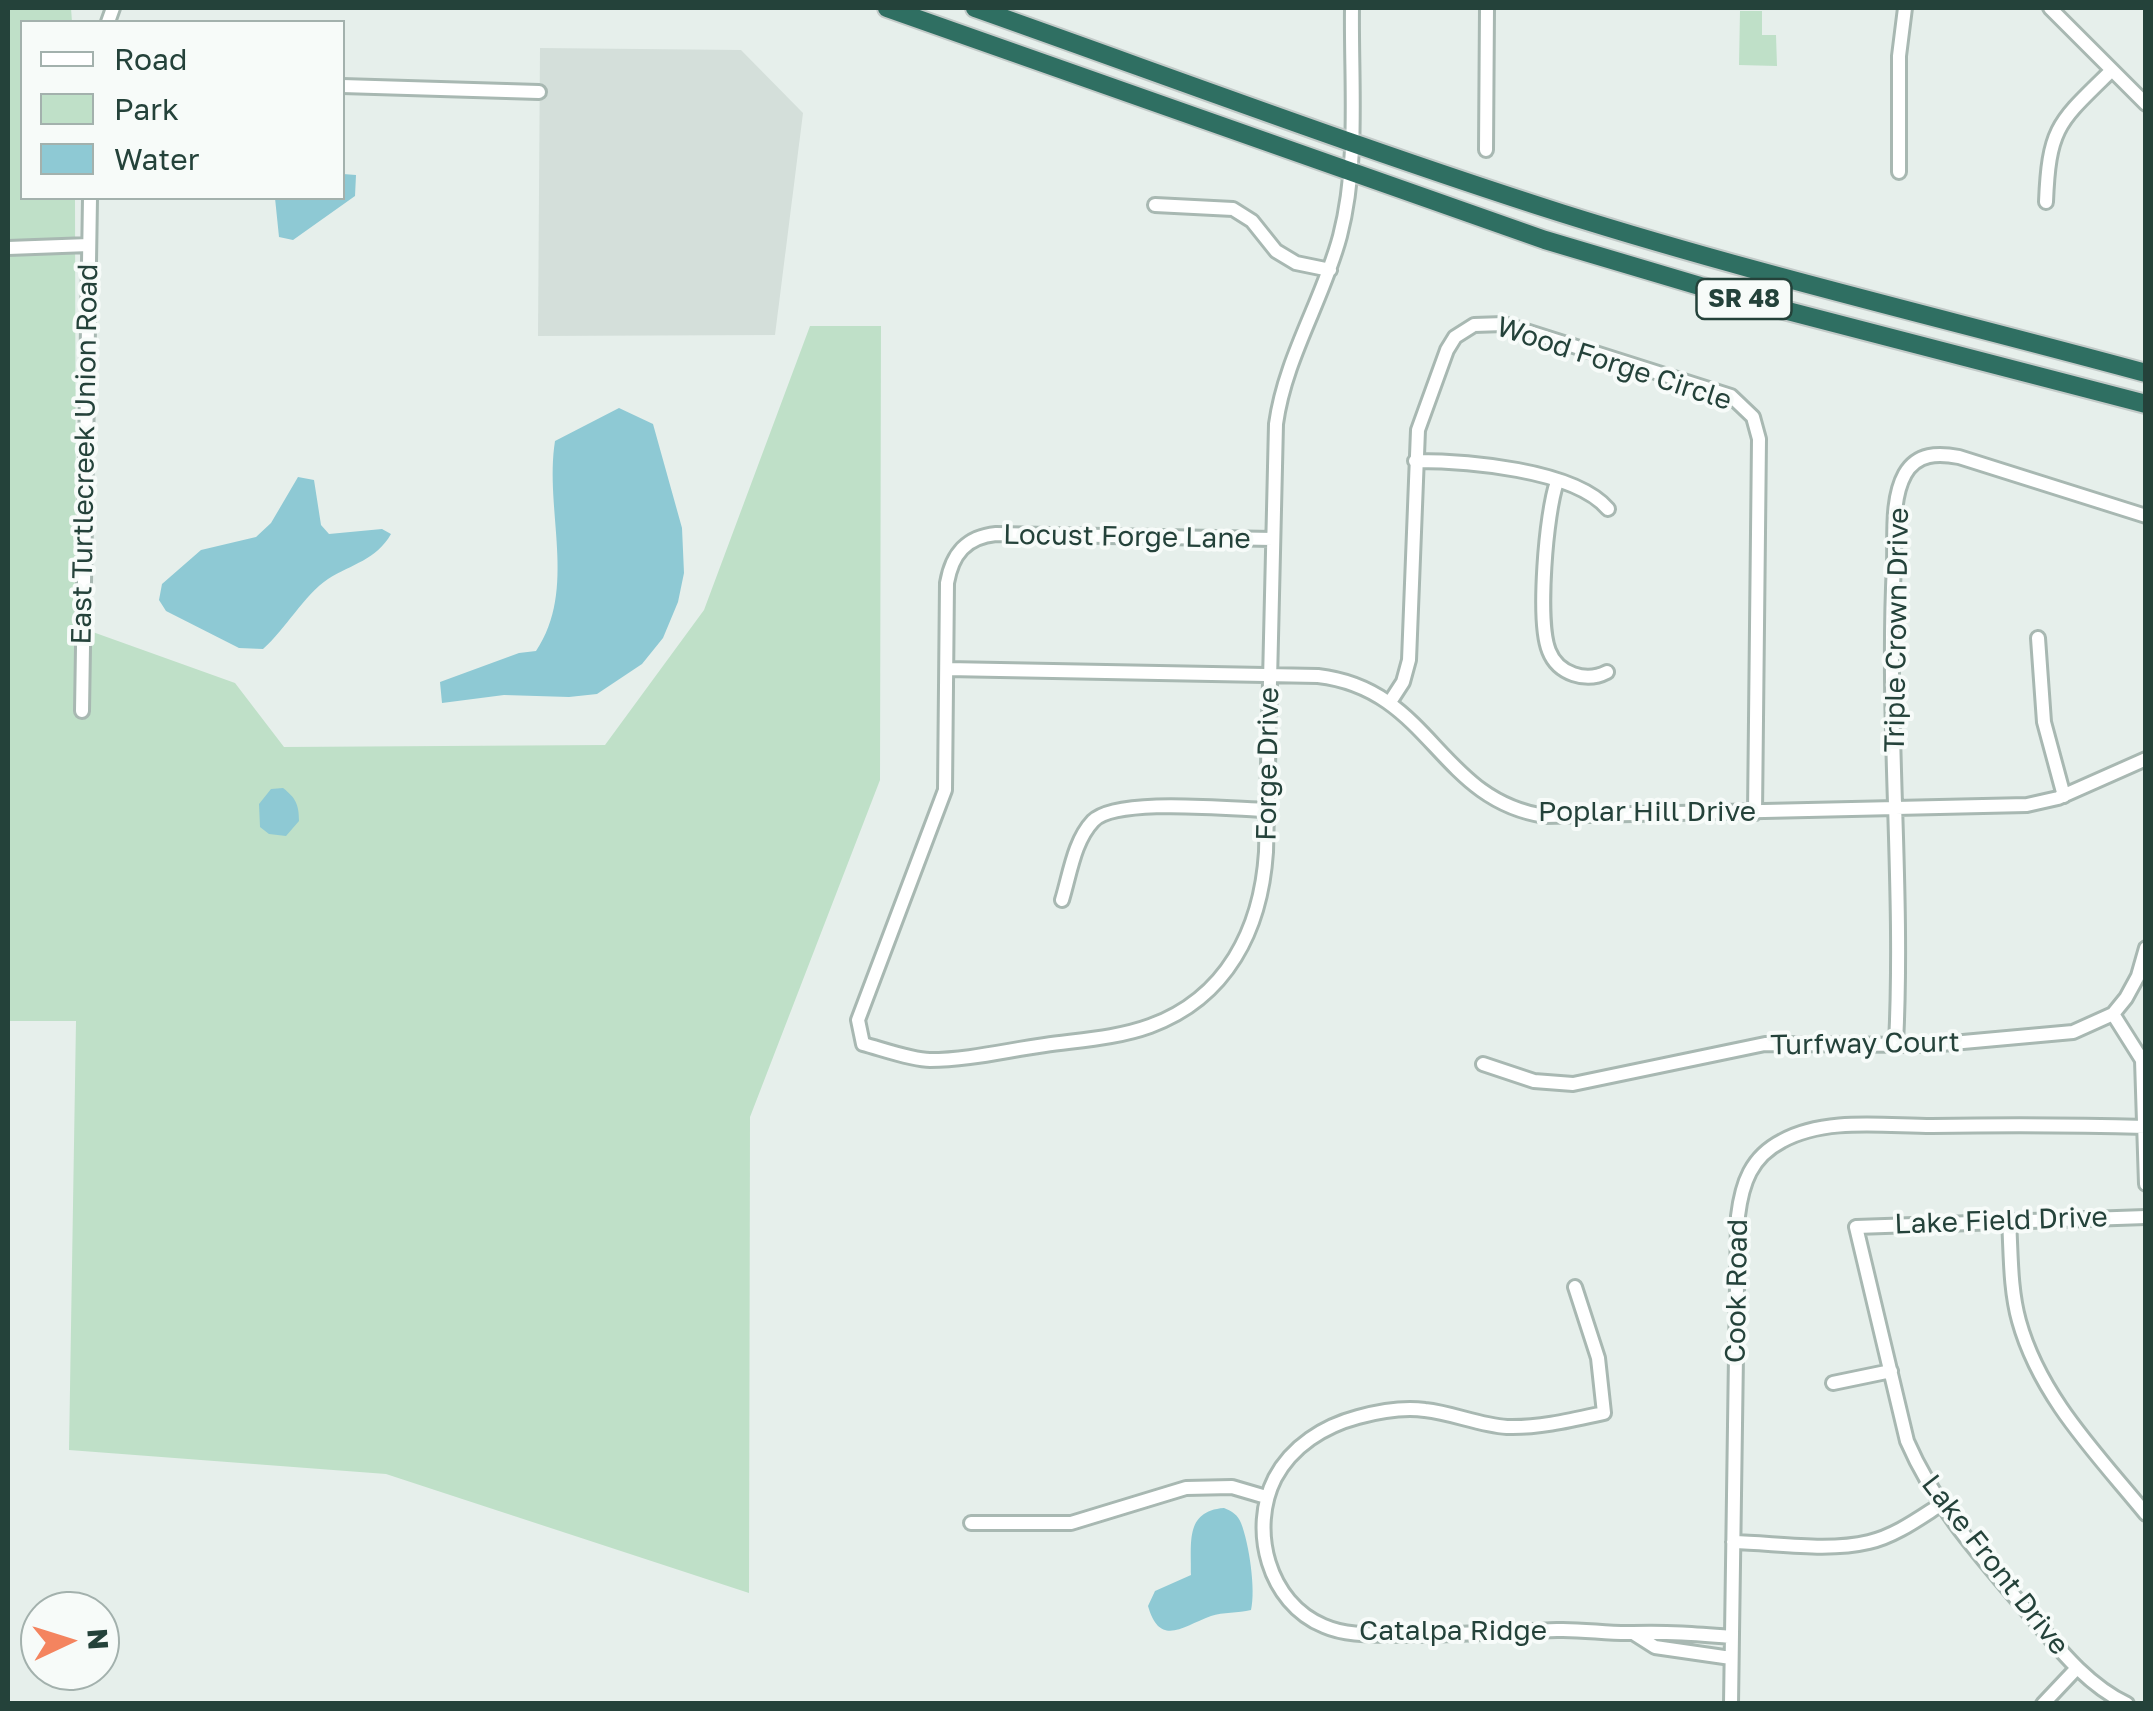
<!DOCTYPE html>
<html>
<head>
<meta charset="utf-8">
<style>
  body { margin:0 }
  #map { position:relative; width:2153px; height:1711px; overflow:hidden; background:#e6efeb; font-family:"Golos Text",sans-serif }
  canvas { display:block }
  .frame { position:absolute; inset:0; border:10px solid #24423a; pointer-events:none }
  .legend { position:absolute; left:20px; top:20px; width:325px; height:180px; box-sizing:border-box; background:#f7fbf9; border:2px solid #a3b1ad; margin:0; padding:12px 18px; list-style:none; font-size:30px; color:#24423a }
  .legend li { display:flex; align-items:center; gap:20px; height:50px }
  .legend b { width:50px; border:2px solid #a3b1ad }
  .north { position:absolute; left:20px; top:1591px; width:100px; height:100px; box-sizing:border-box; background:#f7fbf9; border:2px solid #a3b1ad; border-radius:50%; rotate:86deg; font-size:28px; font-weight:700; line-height:40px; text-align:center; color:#24423a }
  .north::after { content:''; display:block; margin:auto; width:35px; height:45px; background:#f4845f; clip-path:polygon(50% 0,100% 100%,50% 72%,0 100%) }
</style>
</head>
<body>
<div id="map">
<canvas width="2153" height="1711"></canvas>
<div class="frame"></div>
<ul class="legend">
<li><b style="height:12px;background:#fff"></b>Road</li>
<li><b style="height:28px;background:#bfe0c8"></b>Park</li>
<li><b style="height:28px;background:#8ec9d4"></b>Water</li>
</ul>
<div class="north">N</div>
</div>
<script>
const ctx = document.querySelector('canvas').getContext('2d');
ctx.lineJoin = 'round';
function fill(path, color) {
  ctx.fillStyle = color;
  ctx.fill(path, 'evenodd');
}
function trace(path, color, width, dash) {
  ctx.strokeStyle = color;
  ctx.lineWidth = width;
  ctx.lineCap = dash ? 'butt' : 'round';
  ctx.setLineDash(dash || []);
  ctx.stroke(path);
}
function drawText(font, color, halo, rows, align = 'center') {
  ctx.font = font + ' "Golos Text",sans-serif';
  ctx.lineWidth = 8;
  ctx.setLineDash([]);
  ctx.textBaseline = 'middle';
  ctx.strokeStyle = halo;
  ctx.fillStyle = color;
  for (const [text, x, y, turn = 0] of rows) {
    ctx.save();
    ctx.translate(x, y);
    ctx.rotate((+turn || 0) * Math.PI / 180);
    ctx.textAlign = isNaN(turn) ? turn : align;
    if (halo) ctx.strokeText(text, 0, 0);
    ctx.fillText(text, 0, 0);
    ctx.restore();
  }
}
fill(new Path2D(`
  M 540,48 L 741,50 L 803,113 L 775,335 L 538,336 Z`), '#d4dfda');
fill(new Path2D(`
  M 8,8 L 71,8 L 72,22 L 22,22 L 22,198 L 75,198 L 76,626 L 235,683 L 284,747 L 605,745 L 704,610 L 810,326 L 881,326 L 880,780 L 750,1117 L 749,1593 L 386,1474 L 69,1450 L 76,1021 L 8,1021 Z
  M 1740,11 L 1762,11 L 1762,35 L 1776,35 L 1777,66 L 1739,65 Z`), '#bfe0c8');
fill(new Path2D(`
  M 343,174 L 356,175 L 355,196 L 293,240 L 279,237 L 275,198 L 342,198 Z
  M 619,408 L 653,424 L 682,528 L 684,573 L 678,602 L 663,638 L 642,664 L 597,694 L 569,697 L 504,695 L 442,703 L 440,682 L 519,653 L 536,651 C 578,589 544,510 555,441 Z
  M 298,477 L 314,480 L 321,525 L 329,534 L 382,529 L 391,534 C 376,560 352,564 328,579 C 304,595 285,630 263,649 L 239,648 L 166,611 L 159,600 L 162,584 L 201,550 L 256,537 L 271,523 Z
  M 283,788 C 296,798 299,805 299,821 L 286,836 L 269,834 L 260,827 L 259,804 L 271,789 Z
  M 1224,1508 C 1232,1511 1238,1515 1241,1523 C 1249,1543 1256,1590 1251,1610 C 1238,1613 1223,1612 1211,1616 C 1183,1626 1160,1648 1148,1606 L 1155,1591 L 1191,1575 C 1192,1544 1184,1511 1224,1508 Z`), '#8ec9d4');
const minor = new Path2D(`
  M 2050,8 L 2146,104
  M 108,22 L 113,8
  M 342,86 L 539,92
  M 1486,150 L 1487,8
  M 1899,172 L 1899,56 L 1905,8
  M 2046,202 C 2049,126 2059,122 2112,70
  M 1155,205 L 1233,209 L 1252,221 L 1276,251 L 1296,263 L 1330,270
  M 8,248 L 89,245
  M 1415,461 C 1465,461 1574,469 1608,509
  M 1557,482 C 1546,512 1537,622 1549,651 C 1558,674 1586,683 1607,672
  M 1273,539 L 996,534 C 966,537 952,554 947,583 L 945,790 L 858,1020 L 863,1044 C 882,1049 912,1060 930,1060 C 968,1060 1008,1050 1045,1045 C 1080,1040 1117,1038 1150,1026 C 1227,998 1261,929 1266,852 L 1276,424 C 1285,358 1323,300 1340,236 C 1359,163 1351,82 1352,8
  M 2038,638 L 2044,722 L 2064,796
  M 947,669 L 1318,676 C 1431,689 1438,800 1545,816 L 2027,805 L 2058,798 L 2146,759
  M 1390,702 L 1403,682 L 1409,660 L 1418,430 L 1447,350 L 1455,337 L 1474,325 L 1504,324 L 1731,396 L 1753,417 L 1759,439 L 1755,813
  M 82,711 L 90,198
  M 1062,900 C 1070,874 1074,841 1093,821 C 1116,797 1231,809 1268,810
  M 2113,1014 L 2142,1060 L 2146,1184
  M 1896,1044 C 1904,884 1886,724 1894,564 C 1895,536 1891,499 1905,474 C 1917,453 1938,453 1959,457 L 2146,516
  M 1483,1064 L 1534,1081 L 1573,1084 L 1765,1044 L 1930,1045 L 2073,1032 L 2113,1014 L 2126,998 L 2138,976 L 2146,948
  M 2009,1220 C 2011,1253 2010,1289 2019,1321 C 2040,1397 2097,1454 2146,1514
  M 1575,1287 L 1598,1358 L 1604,1413 C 1572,1420 1539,1428 1507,1427 C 1479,1425 1453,1413 1425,1410 C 1403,1407 1380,1411 1358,1417 C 1324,1426 1292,1446 1275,1478 C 1249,1529 1268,1603 1324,1626 C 1349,1637 1379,1634 1406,1635 C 1457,1635 1507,1632 1557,1630 C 1583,1629 1608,1634 1633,1633 C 1669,1632 1695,1634 1731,1637
  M 1833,1383 L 1891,1371
  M 971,1523 L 1071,1523 L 1186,1488 L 1232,1487 L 1266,1497
  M 1733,1542 C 1776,1543 1827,1552 1869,1542 C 1895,1536 1918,1519 1940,1505
  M 1633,1633 L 1655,1647 L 1731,1658
  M 1731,1704 L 1738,1216 C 1742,1183 1751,1157 1782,1141 C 1825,1117 1885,1126 1932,1126 C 2003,1125 2074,1125 2146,1127
  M 2043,1704 L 2077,1668
  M 2127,1704 C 2085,1684 2056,1645 2026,1610 C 1981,1557 1935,1506 1907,1441 L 1856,1227 L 2146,1217`);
const highway = new Path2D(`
  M 887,8 L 1545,240 L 1757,303 L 2146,404
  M 975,8 C 1170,77 1364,150 1561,213 C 1754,274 1951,320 2146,373`);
trace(minor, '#a8b8b2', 18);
trace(highway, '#c2cac8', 22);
trace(minor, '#fff', 12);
trace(highway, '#2f6f62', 18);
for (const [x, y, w] of [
  [1744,299,95]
]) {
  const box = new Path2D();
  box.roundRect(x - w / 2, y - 20, w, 40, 8);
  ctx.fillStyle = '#f7fbf9';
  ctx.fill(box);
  trace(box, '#24423a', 2.5);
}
drawText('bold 25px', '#24423a', null, [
  ["SR 48",1744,299]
]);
drawText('28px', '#24423a', '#f7fbf9', [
  ["Wood Forge Circle",1614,364,18],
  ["East Turtlecreek Union Road",85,454,-89],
  ["Locust Forge Lane",1127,537,1],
  ["Triple Crown Drive",1897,630,-89],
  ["Forge Drive",1268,764,-89],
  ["Poplar Hill Drive",1647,812],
  ["Turfway Court",1865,1044,-1],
  ["Lake Field Drive",2001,1221,-2],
  ["Cook Road",1737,1291,-89],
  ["Lake Front Drive",1995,1565,52],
  ["Catalpa Ridge",1453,1631]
]);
</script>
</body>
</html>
